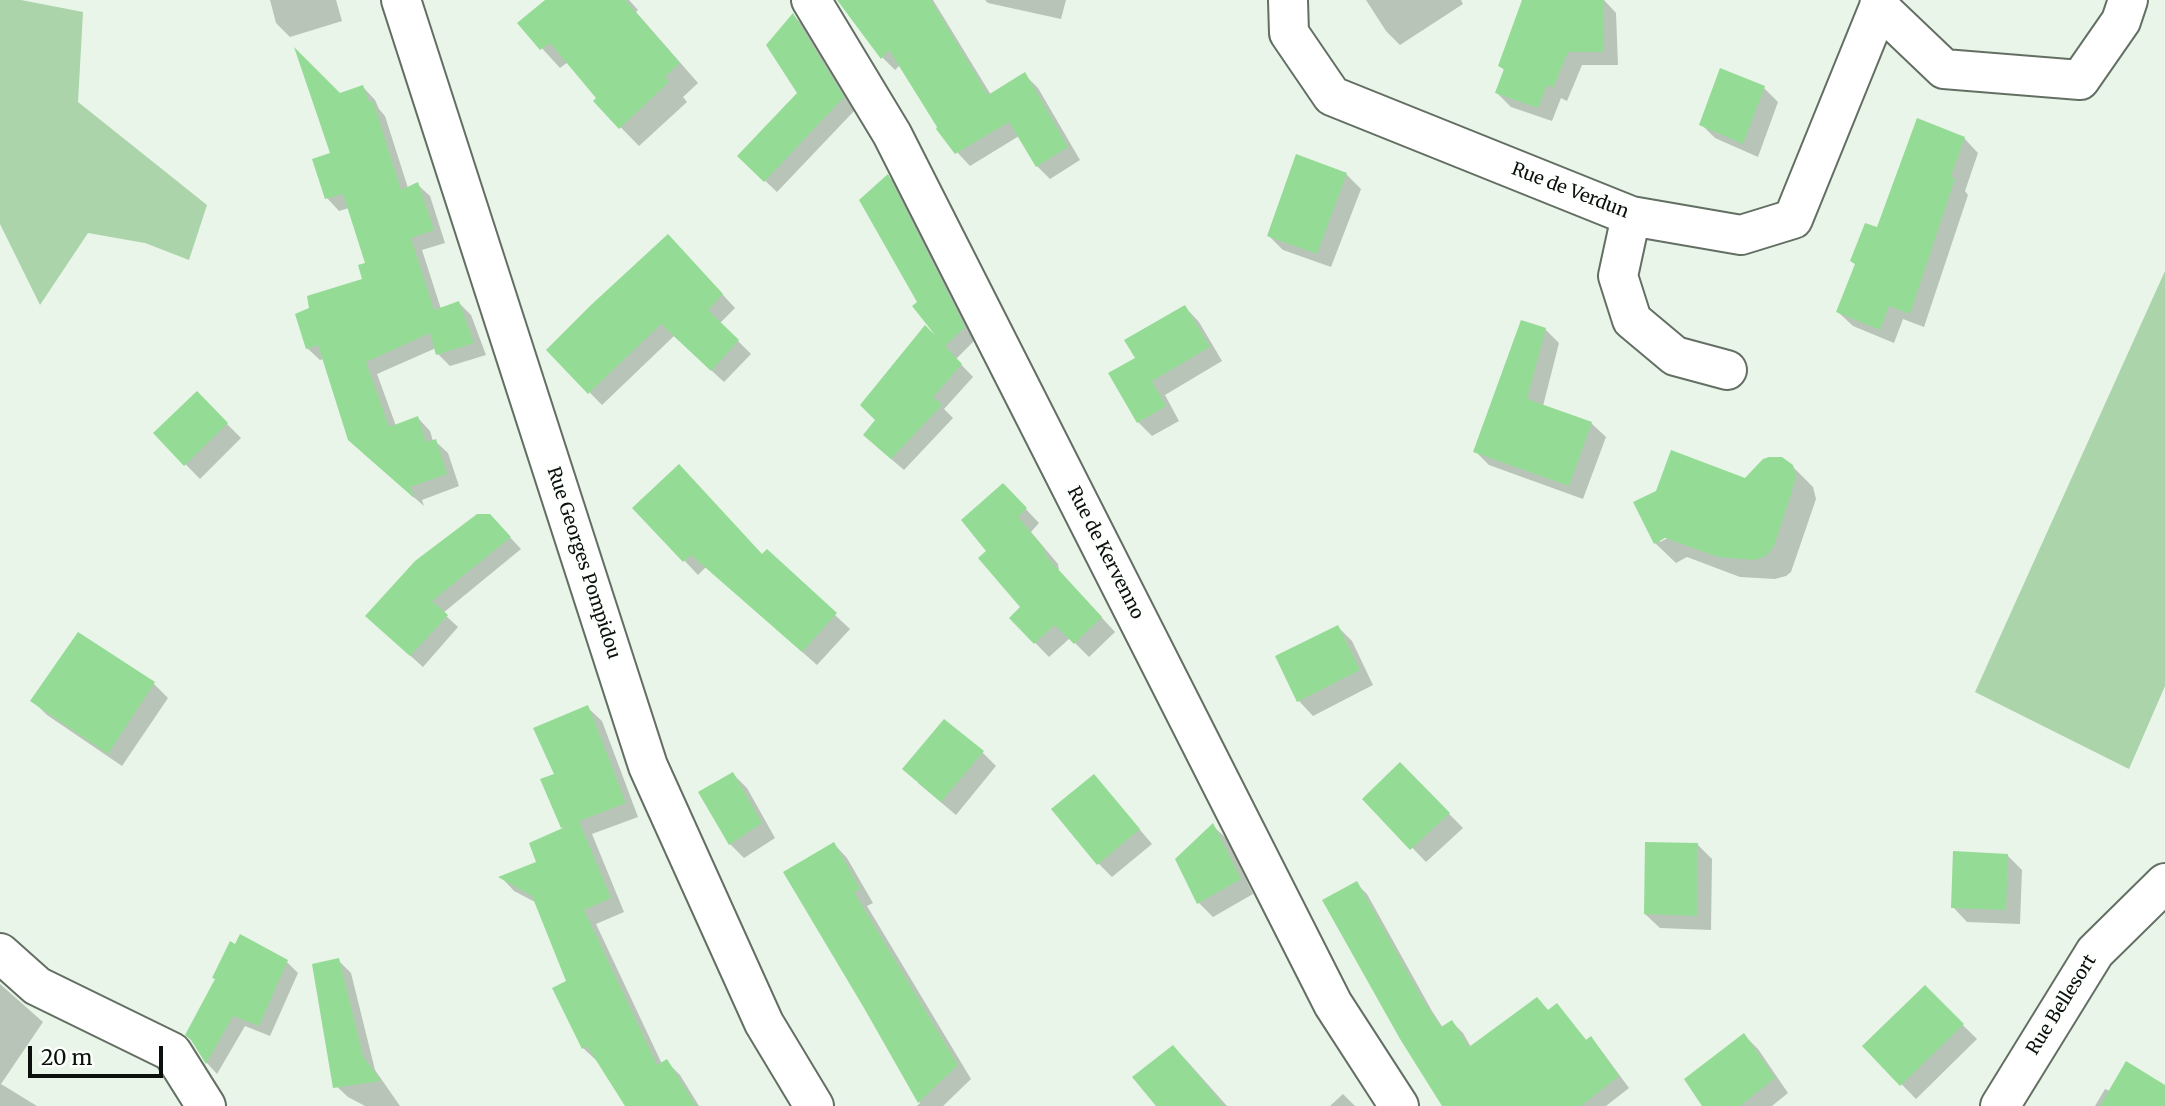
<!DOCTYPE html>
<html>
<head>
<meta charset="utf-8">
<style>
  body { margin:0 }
  #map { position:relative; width:2165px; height:1106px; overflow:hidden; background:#e8f5e8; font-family:Merriweather,serif }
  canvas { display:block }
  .scale { position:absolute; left:28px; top:1046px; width:135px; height:32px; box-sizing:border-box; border:4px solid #0c100c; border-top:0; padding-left:9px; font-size:21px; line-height:24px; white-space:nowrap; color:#0c100c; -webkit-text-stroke:5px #fcfffc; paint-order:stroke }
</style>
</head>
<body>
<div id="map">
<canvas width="2165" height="1106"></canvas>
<div class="scale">20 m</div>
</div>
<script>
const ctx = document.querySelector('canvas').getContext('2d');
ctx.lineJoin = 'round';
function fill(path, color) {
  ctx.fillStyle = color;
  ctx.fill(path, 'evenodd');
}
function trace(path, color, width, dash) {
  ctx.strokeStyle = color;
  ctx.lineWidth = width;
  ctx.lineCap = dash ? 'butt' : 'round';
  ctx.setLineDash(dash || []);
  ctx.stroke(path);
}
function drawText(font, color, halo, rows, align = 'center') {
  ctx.font = font + ' Merriweather,serif';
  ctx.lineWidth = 5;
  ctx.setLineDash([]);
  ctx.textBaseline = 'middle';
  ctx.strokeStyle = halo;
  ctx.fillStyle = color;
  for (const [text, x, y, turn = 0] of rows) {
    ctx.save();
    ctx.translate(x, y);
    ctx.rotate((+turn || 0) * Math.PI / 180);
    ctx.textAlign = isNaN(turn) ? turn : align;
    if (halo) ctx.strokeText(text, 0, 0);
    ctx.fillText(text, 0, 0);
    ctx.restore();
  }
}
fill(new Path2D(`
  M 0,0 L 21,0 L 83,12 L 78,102 L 207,205 L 189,260 L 145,243 L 88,233 L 40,305 L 0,224 Z
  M 2165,271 L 2165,686 L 2129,769 L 1975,692 Z`), '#abd4aa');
fill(new Path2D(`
  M 270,0 L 336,0 L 342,21 L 290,37 L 276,23 Z
  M 547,0 L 629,0 L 638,10 L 636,12 L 698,83 L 683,97 L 687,102 L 639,146 L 595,101 L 599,99 L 568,62 L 560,68 L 519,23 Z
  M 839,0 L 933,0 L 991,95 L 1025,75 L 1038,88 L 1080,160 L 1050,179 L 1037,166 L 1019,136 L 970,166 L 957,152 L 900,65 L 895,70 L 882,57 Z
  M 985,0 L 1066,0 L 1061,19 L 988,3 Z
  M 1366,0 L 1461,0 L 1463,4 L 1400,45 L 1386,31 Z
  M 1532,0 L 1604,0 L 1616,13 L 1618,65 L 1582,65 L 1567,101 L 1561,98 L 1552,121 L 1511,107 L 1497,93 L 1505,71 L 1500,66 Z
  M 793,15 L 805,27 L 855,110 L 777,192 L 739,156 L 799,93 Z
  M 363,87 L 375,100 L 379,109 L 385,116 L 408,188 L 417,184 L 430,196 L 445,243 L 422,250 L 441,309 L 459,303 L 471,315 L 486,355 L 450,366 L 438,354 L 436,348 L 377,374 L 396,426 L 418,418 L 430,431 L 433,441 L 435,441 L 448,453 L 459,486 L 422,500 L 424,506 L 363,453 L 324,359 L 320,360 L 307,348 L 365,280 L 367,264 L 349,208 L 339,211 L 327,198 L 340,95 Z
  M 1764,88 L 1778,102 L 1758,157 L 1715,138 L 1701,124 Z
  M 1964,138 L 1978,153 L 1965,191 L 1968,195 L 1924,327 L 1903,319 L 1894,343 L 1853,326 L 1838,312 L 1856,265 L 1852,261 L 1878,230 Z
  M 1346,174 L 1361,189 L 1331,267 L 1283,250 L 1269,236 Z
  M 888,176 L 899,187 L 976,339 L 956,359 L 973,377 L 944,409 L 953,418 L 904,470 L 877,447 L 938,341 L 919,303 Z
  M 681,249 L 735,308 L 720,323 L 751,354 L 724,382 L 674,336 L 602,405 L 548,350 Z
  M 1185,307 L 1199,322 L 1222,361 L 1165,395 L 1179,421 L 1152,436 L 1138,422 L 1137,359 Z
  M 1545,329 L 1559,343 L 1543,406 L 1591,423 L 1606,437 L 1583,499 L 1489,465 L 1475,451 Z
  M 197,394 L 241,438 L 200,479 L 155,433 Z
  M 1672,452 L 1745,480 L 1764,461 L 1775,457 L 1792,466 L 1813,487 L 1816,499 L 1791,572 L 1786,576 L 1775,579 L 1740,577 L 1687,557 L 1676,563 L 1655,543 L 1635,503 L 1657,492 ZM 1672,532 L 1674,535 L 1660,542 L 1660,538 Z
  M 1003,485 L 1039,523 L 1031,532 L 1058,564 L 1059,571 L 1115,632 L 1089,657 L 1070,638 L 1049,657 L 1011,618 L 1022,607 L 988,551 Z
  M 635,508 L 763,556 L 767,552 L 850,629 L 817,665 L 706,567 L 698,575 Z
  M 489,515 L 521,549 L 443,613 L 458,627 L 423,667 L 378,627 Z
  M 1338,627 L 1352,641 L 1373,685 L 1313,716 L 1299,701 L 1277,656 Z
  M 79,634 L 154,684 L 168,698 L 122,766 L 47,715 L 33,701 Z
  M 588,708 L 602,721 L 638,817 L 592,834 L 624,912 L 596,924 L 662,1064 L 666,1061 L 680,1075 L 699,1106 L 627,1106 L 599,1060 L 597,1061 L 583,1048 L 568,982 L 537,903 L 514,891 L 502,878 L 539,863 L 565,829 L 562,827 L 557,774 Z
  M 982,752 L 996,766 L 956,815 L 918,783 Z
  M 1400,764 L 1463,828 L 1426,862 L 1365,799 Z
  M 733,774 L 747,788 L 775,838 L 744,858 L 730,844 Z
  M 1107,791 L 1152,844 L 1112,877 L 1098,863 Z
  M 1213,826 L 1227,839 L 1253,894 L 1213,917 L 1199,903 Z
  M 834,844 L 847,858 L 873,903 L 867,906 L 971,1079 L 943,1106 L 917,1106 L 920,1103 L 866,1007 Z
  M 1698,845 L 1712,859 L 1711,930 L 1660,928 L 1645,914 Z
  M 2008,856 L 2022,870 L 2020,924 L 1967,922 L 1953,907 Z
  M 1356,883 L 1367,894 L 1432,1011 L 1443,1028 L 1452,1022 L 1463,1033 L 1471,1047 L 1549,1011 L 1557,1005 L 1587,1041 L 1590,1039 L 1601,1050 L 1629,1088 L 1606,1106 L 1445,1106 Z
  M 338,960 L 351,973 L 375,1070 L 400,1106 L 365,1106 L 348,1097 L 334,1084 Z
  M 287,962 L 298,973 L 270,1036 L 245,1026 L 217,1074 L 207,1063 L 193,1040 L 217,980 Z
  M 0,984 L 43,1022 L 1,1084 L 37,1106 L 0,1106 Z
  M 1925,988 L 1977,1039 L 1916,1099 L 1864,1046 Z
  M 1744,1035 L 1758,1049 L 1788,1093 L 1772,1106 L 1704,1106 Z
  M 1173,1047 L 1187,1061 L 1227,1106 L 1158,1106 Z
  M 2165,1088 L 2165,1106 L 2095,1106 L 2105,1089 L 2110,1091 Z
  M 1343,1094 L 1355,1106 L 1330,1106 Z`), '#0003');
fill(new Path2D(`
  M 545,0 L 625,0 L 680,63 L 665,77 L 669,82 L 619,129 L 593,101 L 596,98 L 550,43 L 540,50 L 517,23 Z
  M 837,0 L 931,0 L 988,95 L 1025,72 L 1068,147 L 1036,167 L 1009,122 L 955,154 L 936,129 L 937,127 L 889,50 L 881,59 Z
  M 1522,0 L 1603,0 L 1604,52 L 1568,52 L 1553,88 L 1547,85 L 1538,108 L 1495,93 L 1504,69 L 1498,66 Z
  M 793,13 L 844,97 L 764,182 L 737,156 L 797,93 L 766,45 Z
  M 294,47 L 340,93 L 363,85 L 369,102 L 373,101 L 401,190 L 418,182 L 434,230 L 411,238 L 434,310 L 459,301 L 474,343 L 436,355 L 430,333 L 366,362 L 389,427 L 418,416 L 426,442 L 436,439 L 447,474 L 410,487 L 414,498 L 348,440 L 318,345 L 306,349 L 295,314 L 309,308 L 307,296 L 362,279 L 358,265 L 365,263 L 343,194 L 325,199 L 312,159 L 330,153 Z
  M 1720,68 L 1765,86 L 1743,144 L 1699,125 Z
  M 1917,118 L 1965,137 L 1951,176 L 1955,179 L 1910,314 L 1889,306 L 1880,330 L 1836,312 L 1855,264 L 1850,261 L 1865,223 L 1877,227 Z
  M 1296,154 L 1347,173 L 1317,254 L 1267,236 Z
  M 888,174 L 965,327 L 945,346 L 962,364 L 933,397 L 942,405 L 891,459 L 863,435 L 875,420 L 860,405 L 925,325 L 935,335 L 912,306 L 917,302 L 859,200 Z
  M 668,234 L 723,294 L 708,310 L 739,340 L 711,371 L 661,324 L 588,394 L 546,350 L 591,305 Z
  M 1185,305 L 1210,347 L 1152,381 L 1166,406 L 1137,423 L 1108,373 L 1135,358 L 1124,340 Z
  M 1521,320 L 1546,328 L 1527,399 L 1592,422 L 1569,486 L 1473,452 Z
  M 197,391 L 228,423 L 184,466 L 153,433 Z
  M 1671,450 L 1745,478 L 1763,459 L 1769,457 L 1782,457 L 1793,465 L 1796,477 L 1791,494 L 1774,546 L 1766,556 L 1754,560 L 1718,557 L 1665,538 L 1654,544 L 1633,502 L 1656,491 Z
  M 679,464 L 762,554 L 767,549 L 837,613 L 802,652 L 691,555 L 683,562 L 632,508 Z
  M 1003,483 L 1027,508 L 1018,517 L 1044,548 L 1045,555 L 1102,617 L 1074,644 L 1055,625 L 1034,644 L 1009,618 L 1020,607 L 978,558 L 986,551 L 961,520 Z
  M 477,514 L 490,514 L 511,537 L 432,601 L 448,615 L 410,656 L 365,616 L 415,561 Z
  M 1338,625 L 1360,670 L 1297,702 L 1275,656 Z
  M 78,632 L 155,682 L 108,754 L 30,701 Z
  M 588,705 L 626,803 L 579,821 L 611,898 L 584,910 L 657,1065 L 667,1059 L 696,1106 L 625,1106 L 587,1046 L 582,1049 L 552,988 L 566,981 L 532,896 L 498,877 L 536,862 L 529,843 L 574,823 L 561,828 L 540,779 L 554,774 L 533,728 Z
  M 944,719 L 984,751 L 941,802 L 902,769 Z
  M 1400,762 L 1450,813 L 1410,850 L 1362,799 Z
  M 733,772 L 762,823 L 729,845 L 698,792 Z
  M 1094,774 L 1140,829 L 1097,865 L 1051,809 Z
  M 1213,823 L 1241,879 L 1197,904 L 1175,859 Z
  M 834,842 L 860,889 L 854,892 L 958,1065 L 918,1103 L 864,1008 L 783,872 Z
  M 1645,842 L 1698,843 L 1697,916 L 1644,914 Z
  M 1953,851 L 2008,854 L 2006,910 L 1951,908 Z
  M 1357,881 L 1421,997 L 1441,1027 L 1452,1020 L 1469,1047 L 1537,997 L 1548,1010 L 1557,1003 L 1586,1040 L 1591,1036 L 1619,1076 L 1581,1106 L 1442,1106 L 1400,1039 L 1322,900 Z
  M 240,934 L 288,960 L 259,1026 L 233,1016 L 206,1064 L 191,1040 L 185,1035 L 215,979 L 212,978 L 230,941 L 235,944 Z
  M 339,958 L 363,1056 L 381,1081 L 333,1088 L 312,964 Z
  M 1925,985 L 1964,1024 L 1900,1086 L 1862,1046 Z
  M 1744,1033 L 1775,1078 L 1740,1106 L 1702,1106 L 1684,1079 Z
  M 1173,1045 L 1224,1106 L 1156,1106 L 1132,1077 Z
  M 2126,1061 L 2165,1085 L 2165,1106 L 2100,1106 Z`), '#94db95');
const street = new Path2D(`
  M 811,0 L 892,134 L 1333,1004 L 1399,1106
  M 1288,0 L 1289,33 L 1332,96 L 1631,216 L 1741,235 L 1793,219 L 1879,7 L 1880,0
  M 1879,7 L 1944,69 L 2080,80 L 2121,21 L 2128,0
  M 1631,216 L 1618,276 L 1632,320 L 1675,356 L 1727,370
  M 0,953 L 37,986 L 172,1052 L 206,1106
  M 2000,1106 L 2095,952 L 2165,883`);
const secondary = new Path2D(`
  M 401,0 L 648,766 L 764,1023 L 814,1106`);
trace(street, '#646f64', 42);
trace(secondary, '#646f64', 42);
trace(street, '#fff', 38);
trace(secondary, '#fff', 38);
drawText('18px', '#0c100c', '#fcfffc', [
  ["Rue de Verdun",1570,191,21],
  ["Rue de Kervenno",1105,553,63],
  ["Rue Georges Pompidou",583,563,72],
  ["Rue Bellesort",2062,1005,-58]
]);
</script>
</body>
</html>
